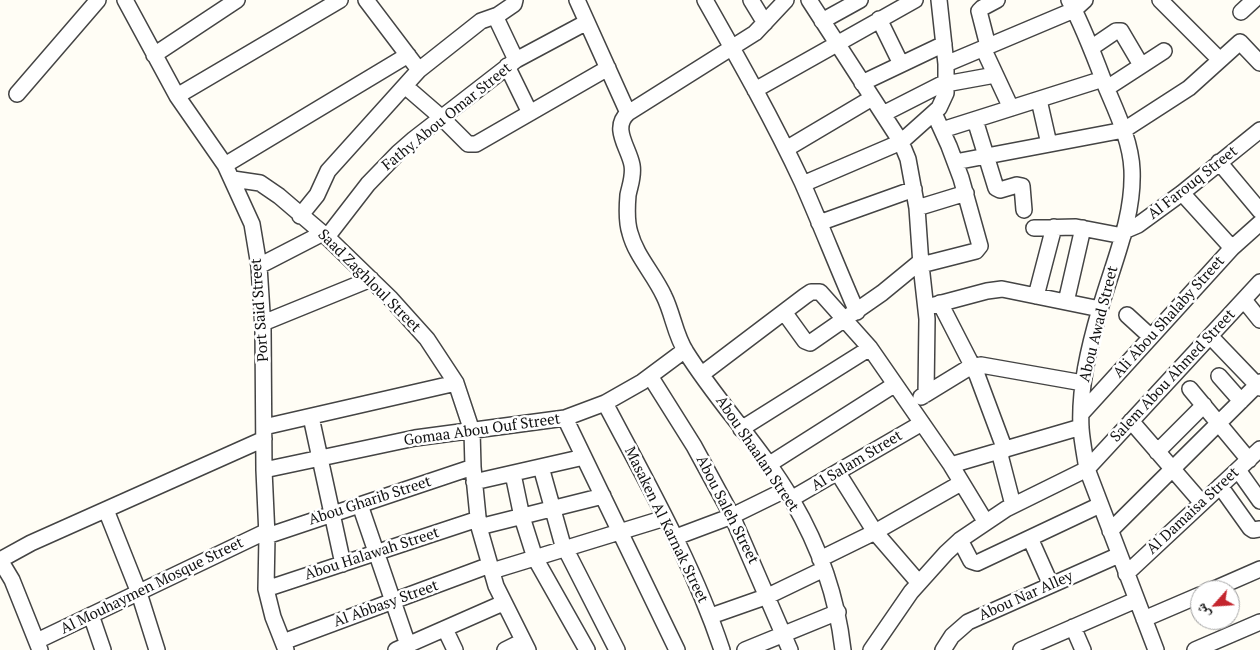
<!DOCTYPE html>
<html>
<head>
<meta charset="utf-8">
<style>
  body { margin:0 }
  #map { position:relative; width:1260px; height:650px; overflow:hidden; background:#fffdf5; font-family:"PT Serif","Noto Naskh Arabic",serif }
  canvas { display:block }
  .north { position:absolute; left:1190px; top:580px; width:50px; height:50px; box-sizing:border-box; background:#fff; border:1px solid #a0a0a0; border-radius:50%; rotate:244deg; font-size:14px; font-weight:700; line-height:20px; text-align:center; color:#111 }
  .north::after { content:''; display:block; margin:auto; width:18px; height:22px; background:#c4262e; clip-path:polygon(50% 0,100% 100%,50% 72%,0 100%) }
</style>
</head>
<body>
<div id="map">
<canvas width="1260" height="650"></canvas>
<div class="north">ش</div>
</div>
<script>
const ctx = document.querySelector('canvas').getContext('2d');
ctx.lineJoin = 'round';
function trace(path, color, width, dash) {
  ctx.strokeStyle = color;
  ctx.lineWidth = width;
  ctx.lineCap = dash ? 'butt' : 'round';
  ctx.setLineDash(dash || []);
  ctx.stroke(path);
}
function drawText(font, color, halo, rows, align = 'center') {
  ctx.font = font + ' "PT Serif",serif';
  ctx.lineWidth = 5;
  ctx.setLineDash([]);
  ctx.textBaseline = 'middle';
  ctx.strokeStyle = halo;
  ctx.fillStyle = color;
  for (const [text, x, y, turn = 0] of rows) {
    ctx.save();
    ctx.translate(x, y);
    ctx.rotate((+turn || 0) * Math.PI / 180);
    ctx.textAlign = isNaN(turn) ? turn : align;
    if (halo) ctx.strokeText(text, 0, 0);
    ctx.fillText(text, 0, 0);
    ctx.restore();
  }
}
const minor = new Path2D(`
  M 125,0 L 177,96 L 225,165 L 252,224 L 259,266 L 263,328 L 264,470 L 267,536 L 266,589 L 273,617 L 286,650
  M 515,0 L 514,4 L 498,15 L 497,20 L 516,60
  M 577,0 L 628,113
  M 705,0 C 739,60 773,120 802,182 C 821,225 838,269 857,312
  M 751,0 L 765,23
  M 786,0 L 755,33 L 628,113 C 611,128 629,148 632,165 C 634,176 630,185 628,195 C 627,207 626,221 630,233 C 636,256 654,274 664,296 C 673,314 675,335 686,352 C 718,403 762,448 792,500 C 819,546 837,597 843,650
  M 809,0 L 901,142 L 908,159 L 917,208 L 921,265 L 927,319 L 926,394
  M 1069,0 C 1084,28 1095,58 1106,87 C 1117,113 1131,142 1132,170 C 1134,218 1113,263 1100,309 C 1089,347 1079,388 1081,428 C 1082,442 1085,456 1087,469 L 1156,650
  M 1160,0 L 1220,60
  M 1241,12 L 1254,0
  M 879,19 L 901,64
  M 822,21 L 860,0
  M 988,46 L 979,11 L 982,8 L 997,0
  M 983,48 L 1011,108
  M 1091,48 L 1116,31 L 1121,31 L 1141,65
  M 154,55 L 237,0
  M 946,64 L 1074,10 L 1085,0
  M 507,66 L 530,113
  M 419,70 L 481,21 L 498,15
  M 862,83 L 944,44
  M 405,86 L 442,118 L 468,144 L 476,144 L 608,68
  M 1107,88 L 1164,51
  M 755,90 L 915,0
  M 17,94 L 98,0
  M 177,96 L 340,0
  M 1039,100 L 1049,144
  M 883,114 L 940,85 L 995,75
  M 975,120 L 996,188 L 1000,190 L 1017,185 L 1022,186 L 1024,210
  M 942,130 L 1103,79
  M 786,149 L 872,98
  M 955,162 L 1124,130 L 1189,88 L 1240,42 L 1260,63
  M 1219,162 L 1260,211
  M 225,165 L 408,55
  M 233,179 L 260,183 L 279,196 L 327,237 L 391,299 L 427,339 L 456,383 L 472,431 L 473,467 L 479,527 L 496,586 L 528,650
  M 803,184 L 901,142 L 939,108 L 946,93 L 946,64 L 939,0
  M 1182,193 L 1232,248
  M 917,208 L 966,193
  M 300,216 L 317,195 L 328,171 L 419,70 L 366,0
  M 819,223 L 914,189
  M 1034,228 L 1076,227 L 1123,236
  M 1124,231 L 1138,225 L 1182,193 L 1260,130
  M 327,237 L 368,184 L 398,153 L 414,139 L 516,60 L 587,22
  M 921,265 L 976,251 L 980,246 L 961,178 L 949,146 L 934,113
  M 259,266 L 323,233
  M 1036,296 L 1054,227
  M 1244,300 L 1260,320
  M 1066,302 L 1083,228
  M 940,303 L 977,375 L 1005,450
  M 927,307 L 987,291 L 1002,289 L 1100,309
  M 784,312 L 805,341 L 810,343 L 882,293 L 921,261
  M 1127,315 L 1151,337
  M 263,323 L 371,279
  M 1210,336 L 1260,388
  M 702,374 L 805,296 L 811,292 L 820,292 L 870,348 L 951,465 L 985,521
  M 650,376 L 694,446 L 732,516 L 790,650
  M 1219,376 L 1241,401
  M 1190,389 L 1249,460
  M 921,397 L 970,367 L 981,365 L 1083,383
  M 605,403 C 647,483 693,563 722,650
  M 1081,414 L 1232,248 L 1260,223
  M 311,417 L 343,564
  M 565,418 L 677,650
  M 1131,421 L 1202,503
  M 264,427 L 456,383
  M 741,429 L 870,348
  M 999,451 L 1013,505
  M 1157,452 L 1204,405
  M 768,465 L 894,385
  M 951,465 L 1081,427
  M 541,467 L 562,542 L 617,650
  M 264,470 L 415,438 L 565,418 L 605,403 L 642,382 L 685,350
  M 1238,470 L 1260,501
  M 838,473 L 875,532 L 919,583
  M 513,474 L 522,517 L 535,558 L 587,650
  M 474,482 L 584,457
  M 1220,486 L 1250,528 L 1253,530 L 1260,529
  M 791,499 L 922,423
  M 360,505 L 408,645
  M 106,510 L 139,593 L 157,650
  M 479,527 L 603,496
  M 1110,531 L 1260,382
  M 267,536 L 473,467
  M 676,537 L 732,516 L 785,490
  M 1030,538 L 1051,585
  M 960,540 L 971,561 L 977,563 L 1100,505
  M 820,559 L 875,532 L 961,483
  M 492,571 L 665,518
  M 1126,574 L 1260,449
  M 266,589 L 478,519
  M 1212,590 L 1260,569
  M 91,615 L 103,650
  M 711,616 L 768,596 L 824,569
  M 1144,619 L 1200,595
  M 1073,627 L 1083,650
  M 445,629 L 455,650
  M 37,641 L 267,531
  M 283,642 L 490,565
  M 40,650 L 12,580 L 0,560 L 31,543 L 264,439
  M 396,650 L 503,603
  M 505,650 L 523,641
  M 745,650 L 838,612
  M 871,650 L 911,592 L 946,553 L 960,540 L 1006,509 L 1087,469 L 1260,282
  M 943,650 L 952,636 L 968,622 L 1119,555
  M 1021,650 L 1136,600
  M 1195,650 L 1260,622`);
trace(minor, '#444', 18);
trace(minor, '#fff', 15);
drawText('15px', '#111', '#fff', [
  ["Fathy Abou Omar Street",447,117,-39],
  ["Al Farouq Street",1193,183,-38],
  ["Saad Zaghloul Street",369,281,45],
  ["Port Said Street",260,310,-94],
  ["Ali Abou Shalaby Street",1169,317,-48],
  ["Abou Awad Street",1099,324,-76],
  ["Salem Abou Ahmed Street",1173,376,-47],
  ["Gomaa Abou Ouf Street",482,430,-8],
  ["Abou Shaalan Street",757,454,56],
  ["Al Salam Street",857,461,-31],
  ["Abou Gharib Street",370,501,-18],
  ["Abou Saleh Street",727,510,63],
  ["Al Damaisa Street",1193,511,-43],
  ["Masaken Al Karnak Street",666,525,64],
  ["Abou Halawah Street",372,554,-18],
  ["Al Mouhaymen Mosque Street",152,586,-26],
  ["Abou Nar Alley",1026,596,-24],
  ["Al Abbasy Street",386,604,-20]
]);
</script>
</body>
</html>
